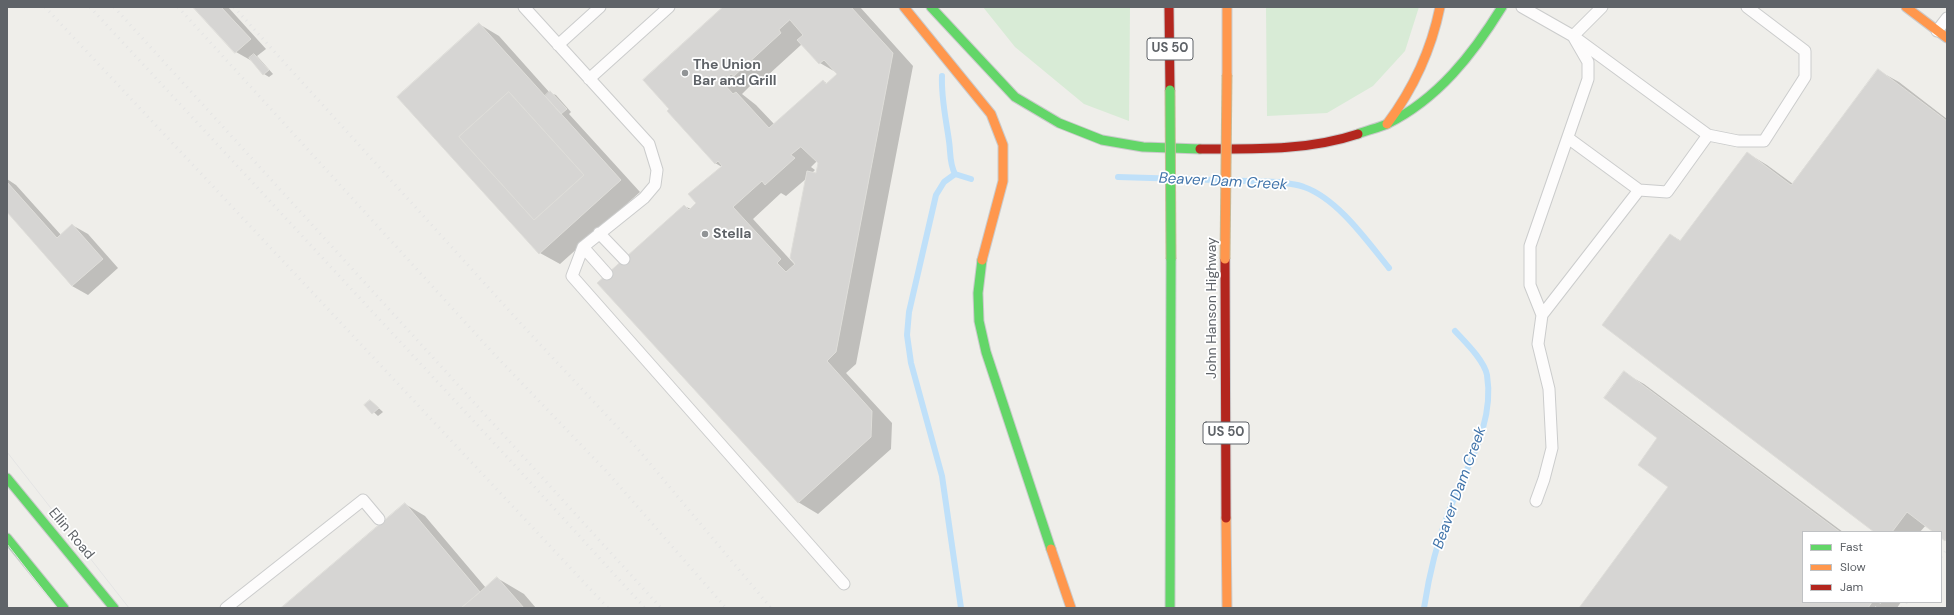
<!DOCTYPE html>
<html>
<head>
<meta charset="utf-8">
<style>
  body { margin:0 }
  #map { position:relative; width:1954px; height:615px; overflow:hidden; background:#efeeea; font-family:"DM Sans",sans-serif }
  canvas { display:block }
  .frame { position:absolute; inset:0; border:8px solid #5f6368; pointer-events:none }
  .legend { position:absolute; left:1802px; top:531px; width:140px; height:72px; box-sizing:border-box; background:#fff; border:1px solid #bfc1c3; margin:0; padding:5px 7px; list-style:none; font-size:12px; color:#5f6368 }
  .legend li { display:flex; align-items:center; gap:8px; height:20px }
  .legend b { width:20px; border:1px solid #bfc1c3 }
</style>
</head>
<body>
<div id="map">
<canvas width="1954" height="615"></canvas>
<div class="frame"></div>
<ul class="legend">
<li><b style="height:5px;background:#63d668"></b>Fast</li>
<li><b style="height:5px;background:#ff974d"></b>Slow</li>
<li><b style="height:5px;background:#b3261e"></b>Jam</li>
</ul>
</div>
<script>
const ctx = document.querySelector('canvas').getContext('2d');
ctx.lineJoin = 'round';
function fill(path, color) {
  ctx.fillStyle = color;
  ctx.fill(path, 'evenodd');
}
function trace(path, color, width, dash) {
  ctx.strokeStyle = color;
  ctx.lineWidth = width;
  ctx.lineCap = dash ? 'butt' : 'round';
  ctx.setLineDash(dash || []);
  ctx.stroke(path);
}
function drawText(font, color, halo, rows, align = 'center') {
  ctx.font = font + ' "DM Sans",sans-serif';
  ctx.lineWidth = 3.5;
  ctx.setLineDash([]);
  ctx.textBaseline = 'middle';
  ctx.strokeStyle = halo;
  ctx.fillStyle = color;
  for (const [text, x, y, turn = 0] of rows) {
    ctx.save();
    ctx.translate(x, y);
    ctx.rotate((+turn || 0) * Math.PI / 180);
    ctx.textAlign = isNaN(turn) ? turn : align;
    if (halo) ctx.strokeText(text, 0, 0);
    ctx.fillText(text, 0, 0);
    ctx.restore();
  }
}
fill(new Path2D(`
  M 983,7 L 1130,7 L 1129,121 L 1084,104 L 1015,47 Z
  M 1266,7 L 1419,7 L 1405,51 L 1373,86 L 1327,113 L 1267,116 Z`), '#d8ebd6');
fill(new Path2D(`
  M 195,7 L 228,7 L 266,49 L 257,56 L 273,74 L 269,77 L 264,74 L 252,61 L 236,52 Z
  M 725,7 L 860,7 L 913,66 L 856,364 L 846,373 L 892,423 L 891,449 L 818,514 L 798,502 L 684,206 L 691,209 L 698,203 L 722,167 L 715,163 ZM 802,44 L 820,63 L 839,74 L 828,84 L 823,81 L 775,125 L 756,105 L 742,94 L 751,85 L 755,87 ZM 817,161 L 819,163 L 816,174 L 812,173 L 815,170 L 811,167 ZM 807,178 L 796,264 L 795,265 L 753,219 L 781,193 L 786,196 Z
  M 479,24 L 499,36 L 550,93 L 556,95 L 571,112 L 569,114 L 640,192 L 560,264 L 540,253 Z
  M 1879,71 L 1899,82 L 1947,119 L 1947,541 L 1941,537 L 1941,532 L 1935,532 L 1926,525 L 1920,532 L 1875,532 L 1671,235 L 1681,241 L 1747,153 L 1767,165 L 1793,184 Z
  M 7,179 L 16,185 L 61,235 L 72,225 L 88,234 L 118,268 L 88,295 L 72,286 L 7,211 Z
  M 1624,373 L 1644,384 L 1843,532 L 1803,532 L 1803,602 L 1901,602 L 1897,608 L 1580,608 L 1669,487 L 1659,438 Z
  M 371,401 L 383,412 L 378,416 L 366,405 Z
  M 405,504 L 425,516 L 486,588 L 497,578 L 524,594 L 536,608 L 283,608 Z`), '#0003');
trace(new Path2D(`
  M 942,76 C 941,98 946,119 949,141 C 951,154 949,162 955,174 L 971,179
  M 955,174 L 944,182 L 936,195 L 909,312 L 907,335 L 911,363 L 942,476 L 961,608
  M 1118,177 L 1280,182 C 1288,184 1297,184 1304,187 C 1338,199 1367,241 1389,268
  M 1424,608 C 1429,575 1437,542 1449,511 C 1466,467 1495,424 1487,375 C 1484,360 1465,342 1455,331`), '#bfe0f9', 6);
const building = new Path2D(`
  M 193,7 L 221,7 L 251,39 L 235,53 Z
  M 723,7 L 851,7 L 893,53 L 836,352 L 827,361 L 872,411 L 871,437 L 798,503 L 597,283 L 684,205 L 689,210 L 696,203 L 688,194 L 722,166 L 718,161 L 715,164 L 667,111 L 669,109 L 643,80 ZM 790,20 L 803,35 L 797,40 L 819,64 L 824,60 L 837,74 L 826,84 L 823,80 L 769,128 L 736,92 L 733,94 L 722,82 L 731,74 L 734,76 L 781,33 L 779,30 ZM 801,147 L 818,163 L 816,173 L 807,171 L 790,258 L 795,264 L 786,272 L 777,263 L 781,259 L 733,207 L 762,181 L 765,185 L 795,158 L 791,155 Z
  M 479,23 L 621,180 L 539,254 L 397,97 ZM 509,92 L 584,175 L 534,220 L 459,137 Z
  M 254,54 L 269,70 L 263,75 L 249,58 Z
  M 1878,69 L 1947,121 L 1947,537 L 1945,541 L 1941,538 L 1941,532 L 1933,532 L 1907,512 L 1892,532 L 1874,532 L 1602,325 L 1670,234 L 1680,241 L 1747,152 L 1791,185 Z
  M 550,91 L 567,109 L 561,114 L 545,96 Z
  M 509,92 L 584,175 L 534,220 L 459,137 Z
  M 7,182 L 57,238 L 72,224 L 103,259 L 72,286 L 7,212 Z
  M 1624,371 L 1840,532 L 1803,532 L 1803,602 L 1872,602 L 1868,608 L 1579,608 L 1668,487 L 1638,465 L 1657,438 L 1604,398 Z
  M 370,400 L 379,408 L 372,414 L 364,405 Z
  M 405,503 L 480,592 L 461,608 L 281,608 Z
  M 497,577 L 524,608 L 461,608 L 480,592 Z`);
fill(building, '#d6d5d3');
trace(building, '#deddd9', 1);
const lane = new Path2D(`
  M 524,7 L 649,144 L 657,170 L 655,185 L 644,198 L 583,247 L 572,276 L 844,584
  M 1522,7 L 1573,36 L 1588,62 L 1588,79 L 1530,246 L 1530,285 L 1542,315 L 1538,344 L 1549,389 L 1552,448 L 1544,479 L 1536,501
  M 1602,7 L 1573,36 L 1708,135 L 1738,141 L 1764,141 L 1805,77 L 1805,51 L 1747,7
  M 1937,31 L 1947,18
  M 558,45 L 600,7
  M 589,79 L 669,7
  M 1568,138 L 1639,190 L 1667,192 L 1708,135
  M 599,233 L 624,259
  M 583,247 L 607,274
  M 1542,315 L 1639,190
  M 226,608 L 363,500 L 379,519`);
const fast = new Path2D(`
  M 931,7 L 1015,97 L 1059,123 L 1102,140 L 1143,147 L 1200,149
  M 1358,134 C 1368,130 1378,128 1387,124 C 1438,99 1473,54 1502,7
  M 982,260 L 978,293 L 979,321 L 986,352 L 1051,549
  M 7,478 L 114,608
  M 7,538 L 64,608
  M 1170,608 L 1171,259`);
const slow = new Path2D(`
  M 904,7 L 991,114 L 1003,145 L 1003,181 L 982,260
  M 1227,7 L 1227,75
  M 1906,7 L 1947,38
  M 1387,124 C 1414,88 1431,51 1440,7
  M 1226,518 L 1227,608
  M 1051,549 L 1071,608`);
const jam = new Path2D(`
  M 1169,7 L 1170,90
  M 1200,149 C 1253,149 1307,151 1358,134
  M 1225,259 L 1226,518`);
trace(lane, '#cbcccc', 13);
trace(fast, '#cacacb', 11);
trace(slow, '#cacacb', 11);
trace(jam, '#cacacb', 11);
trace(lane, '#fdfcfc', 11);
trace(fast, '#63d668', 9);
trace(slow, '#ff974d', 9);
trace(jam, '#b3261e', 9);
trace(new Path2D(`
  M 7,452 L 129,608
  M 7,544 L 57,608`), '#e4e4e4', 1);
trace(new Path2D(`
  M 45,7 L 608,608
  M 90,7 L 520,471 L 645,608
  M 114,7 L 661,608
  M 178,7 L 494,354 L 608,473 L 726,608
  M 234,7 L 524,327 L 637,448 L 771,608
  M 1941,557 L 1947,549
  M 1876,608 L 1880,602
  M 1902,608 L 1907,602`), '#e4e4e4', 3, [1, 5]);
const fastBridge = new Path2D(`
  M 1170,90 L 1171,259`);
const slowBridge = new Path2D(`
  M 1225,259 L 1227,75`);
trace(fastBridge, '#c8b996', 11, []);
trace(slowBridge, '#c8b996', 11, []);
trace(fastBridge, '#63d668', 9);
trace(slowBridge, '#ff974d', 9);
for (const [x, y, r, color] of [
  [685,73,4,"#919496"],
  [705,234,4,"#919496"]
]) {
  const dot = new Path2D();
  dot.arc(x, y, r, 0, 2 * Math.PI);
  ctx.fillStyle = color;
  ctx.fill(dot);
  trace(dot, '#fff', 1.5);
}
for (const [x, y, w] of [
  [1170,49,46],
  [1226,433,46]
]) {
  const box = new Path2D();
  box.roundRect(x - w / 2, y - 11, w, 22, 3);
  ctx.fillStyle = '#fff';
  ctx.fill(box);
  trace(box, '#5f6368', 1);
}
drawText('bold 13px', '#5f6368', null, [
  ["US 50",1170,49],
  ["US 50",1226,433]
]);
drawText('bold 14px', '#5f6368', '#fff', [
  ["The Union",693,65],
  ["Bar and Grill",693,81],
  ["Stella",713,234]
], 'left');
drawText('14px', '#5f6368', '#fff', [
  ["John Hanson Highway",1212,308,-90],
  ["Ellin Road",71,534,50]
]);
drawText('italic 15px', '#4174aa', '#fff', [
  ["Beaver Dam Creek",1223,182,3],
  ["Beaver Dam Creek",1460,488,-70]
]);
</script>
</body>
</html>
